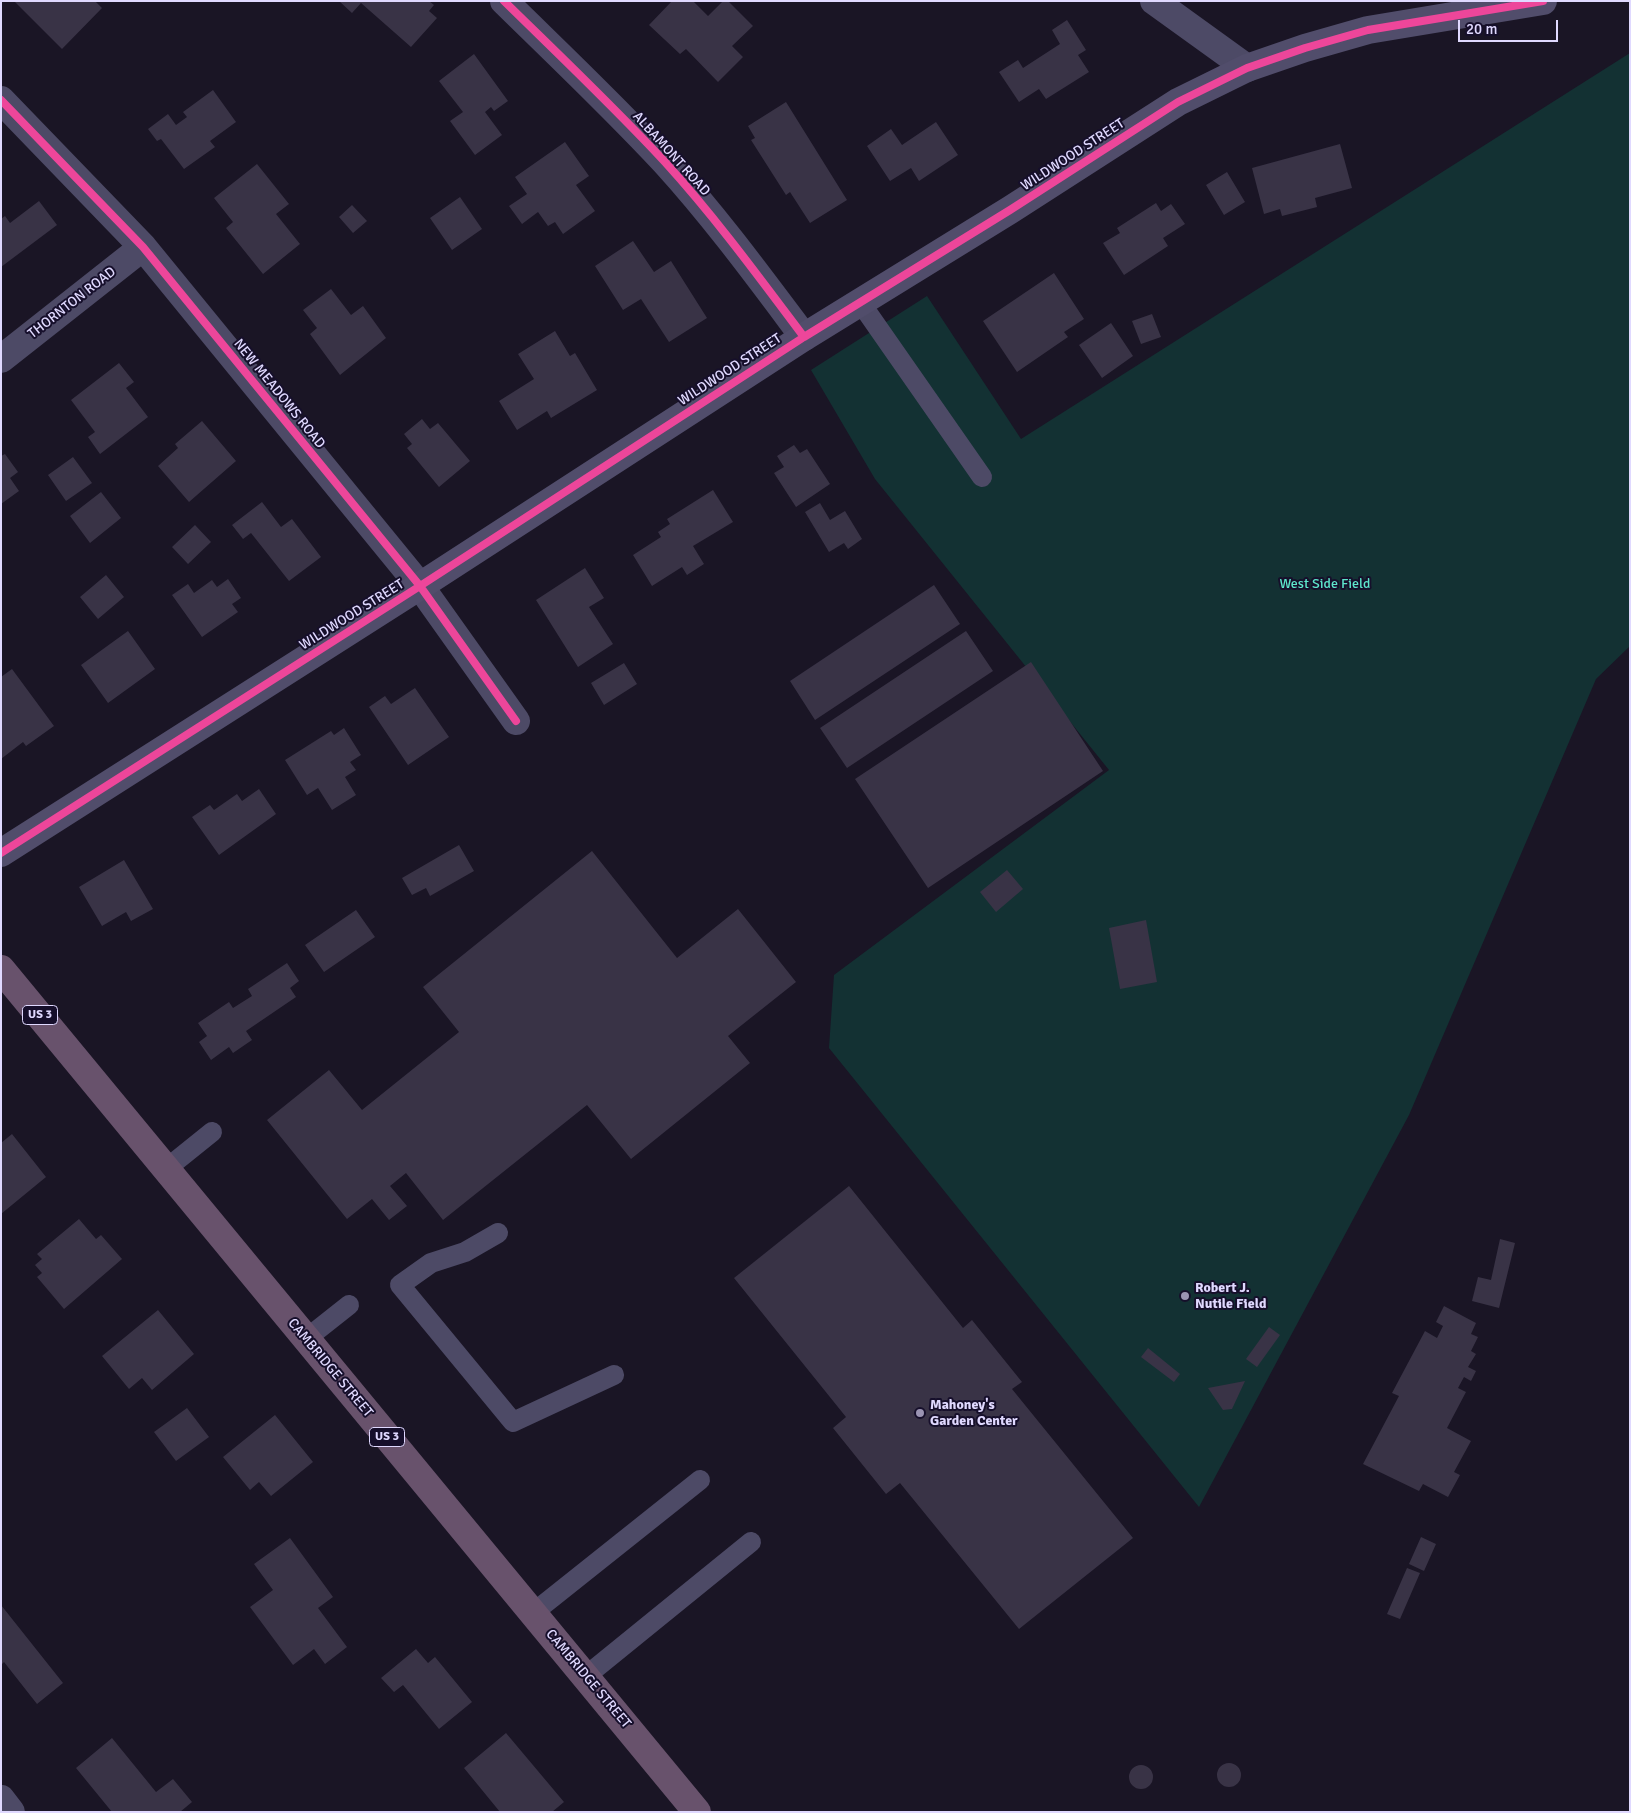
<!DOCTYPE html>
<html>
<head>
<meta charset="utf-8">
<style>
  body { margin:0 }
  #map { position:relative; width:1631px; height:1813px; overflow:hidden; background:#1a1525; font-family:Signika,sans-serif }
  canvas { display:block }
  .frame { position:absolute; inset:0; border:2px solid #e0d9ff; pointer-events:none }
  .scale { position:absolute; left:1458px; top:20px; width:100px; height:22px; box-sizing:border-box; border:2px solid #e0d9ff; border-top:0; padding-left:6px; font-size:15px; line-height:18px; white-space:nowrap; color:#e0d9ff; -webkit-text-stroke:4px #160f2b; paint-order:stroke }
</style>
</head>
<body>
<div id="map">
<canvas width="1631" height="1813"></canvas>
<div class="frame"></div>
<div class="scale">20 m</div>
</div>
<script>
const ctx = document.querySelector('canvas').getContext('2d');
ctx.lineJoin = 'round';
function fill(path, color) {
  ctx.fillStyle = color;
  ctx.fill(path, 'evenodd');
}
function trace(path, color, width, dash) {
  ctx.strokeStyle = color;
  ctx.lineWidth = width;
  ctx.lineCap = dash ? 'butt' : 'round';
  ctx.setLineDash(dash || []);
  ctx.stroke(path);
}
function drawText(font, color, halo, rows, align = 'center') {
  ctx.font = font + ' Signika,sans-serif';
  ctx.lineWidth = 4;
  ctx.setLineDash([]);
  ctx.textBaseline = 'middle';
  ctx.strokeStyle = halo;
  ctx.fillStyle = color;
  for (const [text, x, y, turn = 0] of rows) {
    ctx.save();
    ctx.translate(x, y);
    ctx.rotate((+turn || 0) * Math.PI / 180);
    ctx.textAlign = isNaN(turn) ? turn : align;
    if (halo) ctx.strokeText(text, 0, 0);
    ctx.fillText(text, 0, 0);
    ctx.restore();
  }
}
fill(new Path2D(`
  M 1630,53 L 1630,646 L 1596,679 L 1409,1115 L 1199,1507 L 829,1048 L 834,975 L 1109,770 L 875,479 L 811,370 L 927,296 L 1021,439 Z`), '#133133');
fill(new Path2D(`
  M 14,1 L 95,1 L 102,8 L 62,49 Z
  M 339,1 L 429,1 L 434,5 L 429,11 L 437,18 L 411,47 L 361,3 L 352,13 Z
  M 672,1 L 693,1 L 708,16 L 723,1 L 728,1 L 753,26 L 732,46 L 743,57 L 718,82 L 686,49 L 680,54 L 649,25 Z
  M 1067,20 L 1086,50 L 1078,55 L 1089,72 L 1046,99 L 1039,89 L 1019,102 L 999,72 L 1018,60 L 1023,68 L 1060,44 L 1052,30 Z
  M 474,54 L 508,101 L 494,111 L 491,107 L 485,112 L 502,135 L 475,155 L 450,121 L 463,112 L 439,81 Z
  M 213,90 L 236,122 L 210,141 L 215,147 L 184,169 L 161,139 L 157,141 L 148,129 L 168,114 L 176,125 L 187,117 L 183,112 Z
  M 786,102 L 847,200 L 810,223 L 790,192 L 786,195 L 751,140 L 755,138 L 748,126 Z
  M 936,122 L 958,155 L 919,181 L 911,168 L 890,181 L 867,146 L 891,129 L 902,145 Z
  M 565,142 L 589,176 L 576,185 L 595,211 L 563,234 L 555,222 L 548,226 L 538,212 L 522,224 L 509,206 L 527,194 L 515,177 Z
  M 1340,144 L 1352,188 L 1315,198 L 1317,207 L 1282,216 L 1280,209 L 1264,214 L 1252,168 Z
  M 257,164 L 289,204 L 276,214 L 300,244 L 263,274 L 226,228 L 233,222 L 214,198 Z
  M 1227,172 L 1245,202 L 1224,215 L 1206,185 Z
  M 460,197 L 482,229 L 452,250 L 430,218 Z
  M 39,201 L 57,225 L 1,267 L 1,219 L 5,216 L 10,223 Z
  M 1156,203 L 1161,211 L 1171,204 L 1185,224 L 1163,238 L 1168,246 L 1124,275 L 1103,243 L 1120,233 L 1117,228 Z
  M 352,205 L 367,221 L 353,233 L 339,217 Z
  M 633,241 L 654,272 L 671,261 L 707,318 L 669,342 L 641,299 L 623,310 L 595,266 Z
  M 1054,273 L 1084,319 L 1064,332 L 1068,337 L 1017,372 L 983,321 Z
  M 331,289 L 351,315 L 363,306 L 386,338 L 340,375 L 310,334 L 317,328 L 303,310 Z
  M 1152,314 L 1161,337 L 1141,344 L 1132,321 Z
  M 1111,323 L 1133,356 L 1102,378 L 1079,345 Z
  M 555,331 L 570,356 L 575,353 L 597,390 L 551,418 L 547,411 L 517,430 L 499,401 L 534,379 L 518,354 Z
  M 119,363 L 134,382 L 126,388 L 148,417 L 100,454 L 88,437 L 95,432 L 71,400 Z
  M 422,419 L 430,429 L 438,423 L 470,461 L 439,487 L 407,448 L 412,444 L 404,434 Z
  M 202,421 L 236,461 L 189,502 L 158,466 L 178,448 L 175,444 Z
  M 794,445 L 800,453 L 807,449 L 830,484 L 796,507 L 774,473 L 784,467 L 777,456 Z
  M 5,454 L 18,472 L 10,478 L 19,491 L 1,504 L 1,456 Z
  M 73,457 L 92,483 L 66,501 L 48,475 Z
  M 713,490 L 733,522 L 693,546 L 704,564 L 687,575 L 682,567 L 652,586 L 633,555 L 661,537 L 658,532 L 670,524 L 667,519 Z
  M 101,492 L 121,518 L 90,543 L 70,516 Z
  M 262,502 L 281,527 L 292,519 L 321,557 L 289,581 L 251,533 L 243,539 L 232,525 Z
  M 820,503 L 830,520 L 845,511 L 862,539 L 848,549 L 844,543 L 829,552 L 805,512 Z
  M 195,525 L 211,542 L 188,564 L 172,547 Z
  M 585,568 L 604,598 L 589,607 L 613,644 L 578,667 L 536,600 Z
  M 106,575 L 124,597 L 98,619 L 80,597 Z
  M 228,579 L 241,598 L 232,604 L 238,612 L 202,637 L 172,595 L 188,584 L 194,593 L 212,580 L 217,587 Z
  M 934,585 L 960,624 L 815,720 L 790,681 Z
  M 128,631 L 155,669 L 108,703 L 81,665 Z
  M 966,631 L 993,671 L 847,768 L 820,728 Z
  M 1031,662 L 1103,771 L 928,888 L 855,779 Z
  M 624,663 L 637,684 L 604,705 L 591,683 Z
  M 12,669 L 54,726 L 26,746 L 23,742 L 1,759 L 1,677 Z
  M 415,688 L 449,737 L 408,765 L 369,707 L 385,696 L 391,704 Z
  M 344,728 L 361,755 L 350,762 L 356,770 L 345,777 L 356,795 L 332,810 L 318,788 L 307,795 L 285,760 L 331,731 L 334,735 Z
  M 259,789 L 276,814 L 219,855 L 192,817 L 210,805 L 214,810 L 237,794 L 242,801 Z
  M 459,845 L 474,871 L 430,896 L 426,888 L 412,895 L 402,878 Z
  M 592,851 L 677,958 L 738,909 L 796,982 L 728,1036 L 750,1063 L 631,1159 L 587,1105 L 443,1220 L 406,1173 L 390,1186 L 407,1206 L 389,1220 L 372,1199 L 347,1219 L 267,1120 L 329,1070 L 362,1110 L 459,1032 L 423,987 Z
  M 124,860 L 153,909 L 131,921 L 126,912 L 102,926 L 79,887 Z
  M 1007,870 L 1023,889 L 996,912 L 980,892 Z
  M 356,910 L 375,937 L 324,972 L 305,945 Z
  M 1146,920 L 1157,982 L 1120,989 L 1109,928 Z
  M 287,963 L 299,981 L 290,988 L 296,997 L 246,1031 L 252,1040 L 233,1053 L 229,1047 L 211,1060 L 199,1042 L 207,1036 L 198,1023 L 229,1002 L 233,1008 L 252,996 L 248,989 Z
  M 12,1134 L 46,1177 L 1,1214 L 1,1143 Z
  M 849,1186 L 963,1328 L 972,1320 L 1022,1382 L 1012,1389 L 1133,1538 L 1019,1629 L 900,1483 L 886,1494 L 833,1428 L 846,1417 L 734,1278 Z
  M 79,1219 L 96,1239 L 101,1235 L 122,1259 L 64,1309 L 37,1277 L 42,1273 L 35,1265 L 42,1259 L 37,1254 Z
  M 1500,1239 L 1515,1243 L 1499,1308 L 1472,1301 L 1478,1277 L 1491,1280 Z
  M 1444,1306 L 1476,1323 L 1471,1334 L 1478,1337 L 1471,1351 L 1476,1354 L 1468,1367 L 1476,1371 L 1471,1381 L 1464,1377 L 1458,1388 L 1466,1392 L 1447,1428 L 1471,1441 L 1454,1472 L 1460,1475 L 1448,1497 L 1423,1484 L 1419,1491 L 1363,1464 L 1399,1396 L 1392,1393 L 1425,1331 L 1437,1338 L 1443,1326 L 1436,1322 Z
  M 158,1310 L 194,1354 L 152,1390 L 142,1378 L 129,1389 L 102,1356 Z
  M 1269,1327 L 1280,1335 L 1257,1367 L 1246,1359 Z
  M 1148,1348 L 1180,1374 L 1174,1382 L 1141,1357 Z
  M 1245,1381 L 1232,1409 L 1223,1410 L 1208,1388 Z
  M 187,1408 L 209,1437 L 176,1461 L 154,1432 Z
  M 275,1415 L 313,1462 L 271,1496 L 259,1482 L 250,1490 L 223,1457 Z
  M 1421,1537 L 1436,1544 L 1424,1571 L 1409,1564 Z
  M 290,1538 L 333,1597 L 318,1608 L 347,1647 L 325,1664 L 314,1649 L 293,1665 L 250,1607 L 273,1590 L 254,1564 Z
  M 1407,1568 L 1420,1573 L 1400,1619 L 1387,1614 Z
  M 1,1605 L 63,1683 L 37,1704 L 4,1662 L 1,1665 Z
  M 416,1649 L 428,1663 L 435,1657 L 472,1702 L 439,1729 L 403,1685 L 394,1692 L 381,1678 Z
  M 506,1733 L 564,1802 L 552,1812 L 500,1812 L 464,1768 Z
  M 112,1738 L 156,1792 L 173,1779 L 192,1802 L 180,1812 L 112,1812 L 76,1768 Z
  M1217 1775a12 12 0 1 1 24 0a12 12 0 1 1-24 0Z
  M1129 1777a12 12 0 1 1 24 0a12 12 0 1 1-24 0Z`), '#393346');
trace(new Path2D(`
  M 860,302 L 982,477
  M 166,1169 L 212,1132
  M 498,1233 L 465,1252 L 431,1263 L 400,1285 L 513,1422 L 614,1375
  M 306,1339 L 349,1305
  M 533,1613 L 700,1480
  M 586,1676 L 751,1542`), '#4d4a66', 20);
trace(new Path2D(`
  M 504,1 C 558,54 613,106 665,162 C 715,217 759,277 804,337
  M 1154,1 L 1247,68
  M 1,100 L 143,247 L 420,586 L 516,721
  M 1,359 L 143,247
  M 1,1799 L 11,1812`), '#4d4a66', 28);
trace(new Path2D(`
  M 1,853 L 420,586 L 804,337 L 1010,210 L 1178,102 L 1247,68 L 1305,48 L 1368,30 L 1543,1`), '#514d6b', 28);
trace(new Path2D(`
  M 1,969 L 697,1812`), '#68526c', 28);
trace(new Path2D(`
  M 504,1 C 558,54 613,106 665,162 C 715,217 759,277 804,337
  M 1,100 L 143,247 L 420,586 L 516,721
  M 1,853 L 420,586 L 804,337 L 1010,210 L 1178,102 L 1247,68 L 1305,48 L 1368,30 L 1543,1`), '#ed469a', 8);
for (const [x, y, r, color] of [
  [1185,1296,5,"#9b94b3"],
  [920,1413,5,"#9b94b3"]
]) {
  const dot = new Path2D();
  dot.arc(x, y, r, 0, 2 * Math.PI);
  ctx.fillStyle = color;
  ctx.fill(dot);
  trace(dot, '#160f2b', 2);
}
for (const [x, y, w] of [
  [40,1015,35],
  [387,1437,35]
]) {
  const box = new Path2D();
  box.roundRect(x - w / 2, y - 9.5, w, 19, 4);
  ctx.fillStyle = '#160f2b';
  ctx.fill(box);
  trace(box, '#e0d9ff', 1);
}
drawText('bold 12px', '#e0d9ff', null, [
  ["US 3",40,1015],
  ["US 3",387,1437]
]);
drawText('14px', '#e0d9ff', '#160f2b', [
  ["ALBAMONT ROAD",671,154,48],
  ["WILDWOOD STREET",1073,155,-33],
  ["THORNTON ROAD",72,303,-38],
  ["WILDWOOD STREET",730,370,-33],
  ["NEW MEADOWS ROAD",279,394,51],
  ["WILDWOOD STREET",352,615,-32],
  ["CAMBRIDGE STREET",330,1368,50],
  ["CAMBRIDGE STREET",588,1679,50]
]);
drawText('14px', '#5ee6cc', '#160f2b', [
  ["West Side Field",1325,584]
]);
drawText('bold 14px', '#e0d9ff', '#160f2b', [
  ["Robert J.",1195,1288],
  ["Nutile Field",1195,1304],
  ["Mahoney's",930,1405],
  ["Garden Center",930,1421]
], 'left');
</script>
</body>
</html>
